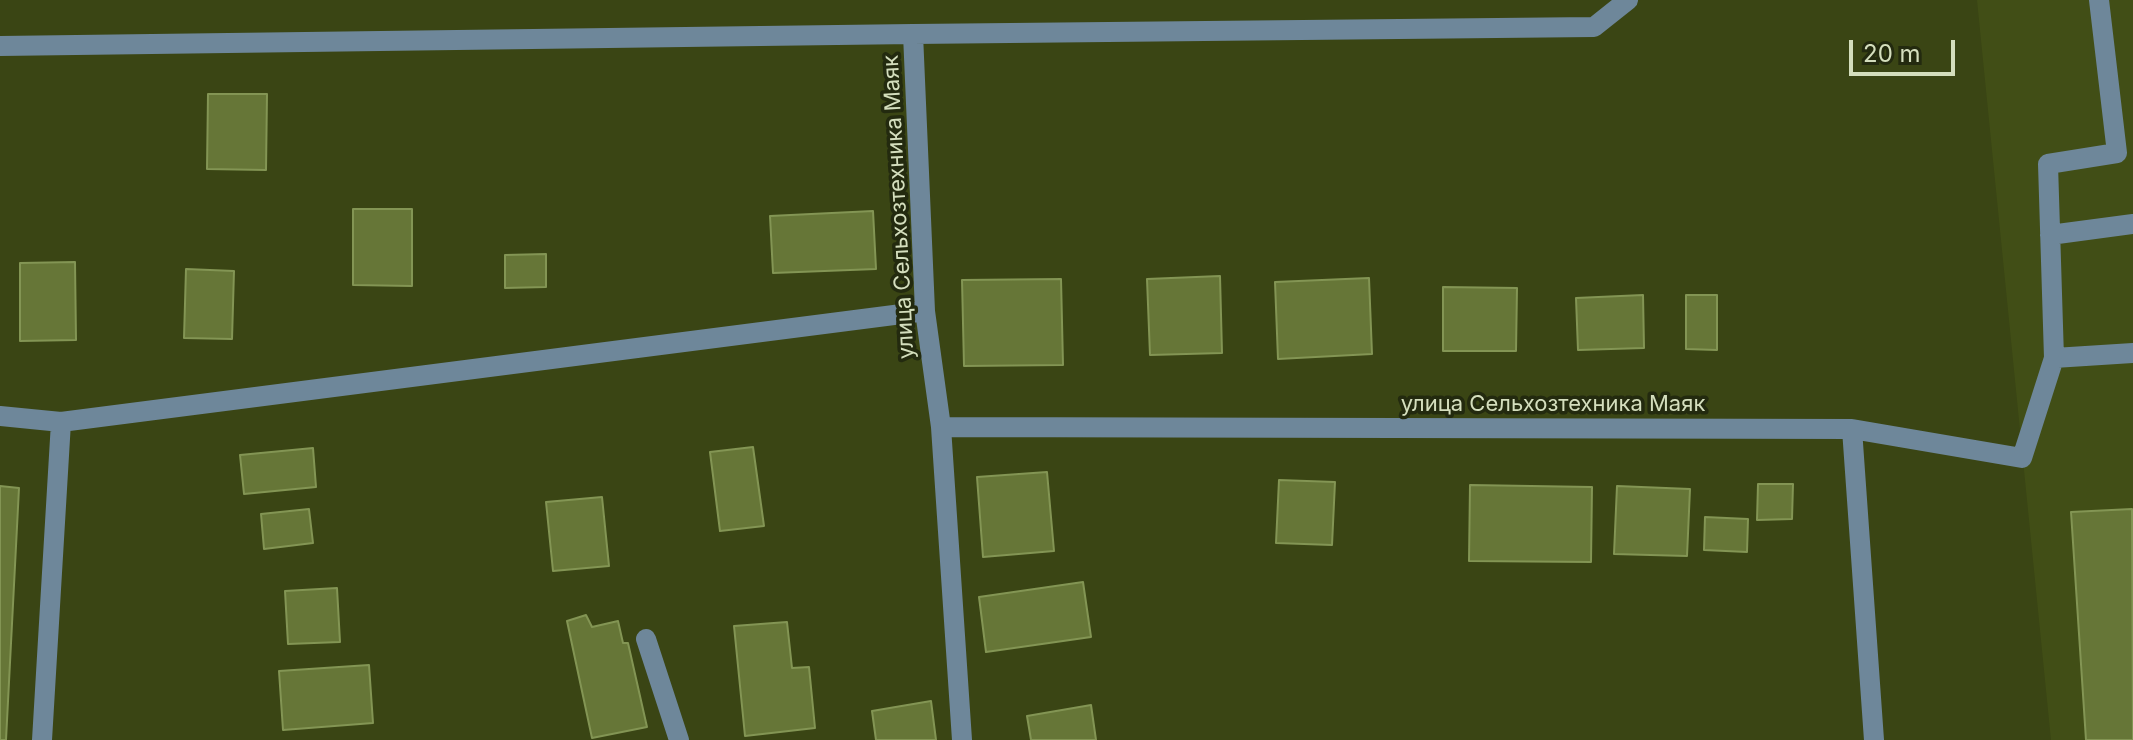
<!DOCTYPE html>
<html>
<head>
<meta charset="utf-8">
<style>
  body { margin:0 }
  #map { position:relative; width:2133px; height:740px; overflow:hidden; background:#3a4514; font-family:Inter,sans-serif }
  canvas { display:block }
  .scale { position:absolute; left:1849px; top:40px; width:106px; height:36px; box-sizing:border-box; border:4px solid #d4debd; border-top:0; padding-left:10px; font-size:24px; line-height:28px; white-space:nowrap; color:#d4debd; -webkit-text-stroke:6px #232a0f; paint-order:stroke }
</style>
</head>
<body>
<div id="map">
<canvas width="2133" height="740"></canvas>
<div class="scale">20 m</div>
</div>
<script>
const ctx = document.querySelector('canvas').getContext('2d');
ctx.lineJoin = 'round';
function fill(path, color) {
  ctx.fillStyle = color;
  ctx.fill(path, 'evenodd');
}
function trace(path, color, width, dash) {
  ctx.strokeStyle = color;
  ctx.lineWidth = width;
  ctx.lineCap = dash ? 'butt' : 'round';
  ctx.setLineDash(dash || []);
  ctx.stroke(path);
}
function drawText(font, color, halo, rows, align = 'center') {
  ctx.font = font + ' Inter,sans-serif';
  ctx.lineWidth = 7;
  ctx.setLineDash([]);
  ctx.textBaseline = 'middle';
  ctx.strokeStyle = halo;
  ctx.fillStyle = color;
  for (const [text, x, y, turn = 0] of rows) {
    ctx.save();
    ctx.translate(x, y);
    ctx.rotate((+turn || 0) * Math.PI / 180);
    ctx.textAlign = isNaN(turn) ? turn : align;
    if (halo) ctx.strokeText(text, 0, 0);
    ctx.fillText(text, 0, 0);
    ctx.restore();
  }
}
fill(new Path2D(`
  M 1977,0 L 2133,0 L 2133,740 L 2051,740 Z`), '#414e16');
const building = new Path2D(`
  M 208,94 L 267,94 L 266,170 L 207,169 Z
  M 353,209 L 412,209 L 412,286 L 353,285 Z
  M 873,211 L 876,269 L 773,273 L 770,216 Z
  M 546,254 L 546,287 L 505,288 L 505,255 Z
  M 75,262 L 76,340 L 20,341 L 20,263 Z
  M 186,269 L 234,271 L 232,339 L 184,338 Z
  M 1220,276 L 1222,353 L 1150,355 L 1147,279 Z
  M 1369,278 L 1372,354 L 1278,359 L 1275,282 Z
  M 1061,279 L 1063,365 L 964,366 L 962,280 Z
  M 1443,287 L 1517,288 L 1516,351 L 1443,351 Z
  M 1643,295 L 1644,348 L 1578,350 L 1576,298 Z
  M 1686,295 L 1717,295 L 1717,350 L 1686,349 Z
  M 753,447 L 764,526 L 720,531 L 710,452 Z
  M 313,448 L 316,487 L 244,494 L 240,455 Z
  M 1047,472 L 1054,551 L 983,557 L 977,477 Z
  M 1279,480 L 1335,482 L 1332,545 L 1276,543 Z
  M 1758,484 L 1793,484 L 1792,519 L 1757,520 Z
  M 1470,485 L 1592,487 L 1591,562 L 1469,561 Z
  M 0,486 L 19,488 L 6,740 L 0,740 Z
  M 1617,486 L 1690,489 L 1687,556 L 1614,554 Z
  M 602,497 L 609,566 L 553,571 L 546,502 Z
  M 309,509 L 313,543 L 264,549 L 261,514 Z
  M 2132,509 L 2133,740 L 2086,740 L 2071,512 Z
  M 1705,517 L 1748,519 L 1747,552 L 1704,550 Z
  M 1083,582 L 1091,637 L 986,652 L 979,597 Z
  M 337,588 L 340,642 L 288,644 L 285,591 Z
  M 586,615 L 592,627 L 618,621 L 623,643 L 628,643 L 647,727 L 592,738 L 567,621 Z
  M 787,622 L 792,668 L 809,667 L 815,728 L 745,736 L 734,626 Z
  M 369,665 L 373,723 L 283,730 L 279,671 Z
  M 931,701 L 936,740 L 876,740 L 872,711 Z
  M 1091,705 L 1096,740 L 1031,740 L 1027,716 Z`);
fill(building, '#667637');
trace(building, '#839554', 2);
trace(new Path2D(`
  M 913,34 L 1594,27 L 1628,0
  M 0,46 L 913,34 L 925,311 L 941,427 L 962,740
  M 2050,235 L 2133,224
  M 2054,358 L 2133,353
  M 0,416 L 61,422 L 42,740
  M 61,422 L 925,311
  M 941,427 L 1852,429 L 1874,740
  M 1852,429 L 2022,458 L 2054,358 L 2048,164 L 2117,153 L 2099,0
  M 646,639 L 679,740`), '#6e879a', 20);
drawText('22px', '#d4debd', '#232a0f', [
  ["улица Сельхозтехника Маяк",899,207,-93],
  ["улица Сельхозтехника Маяк",1553,404]
]);
</script>
</body>
</html>
